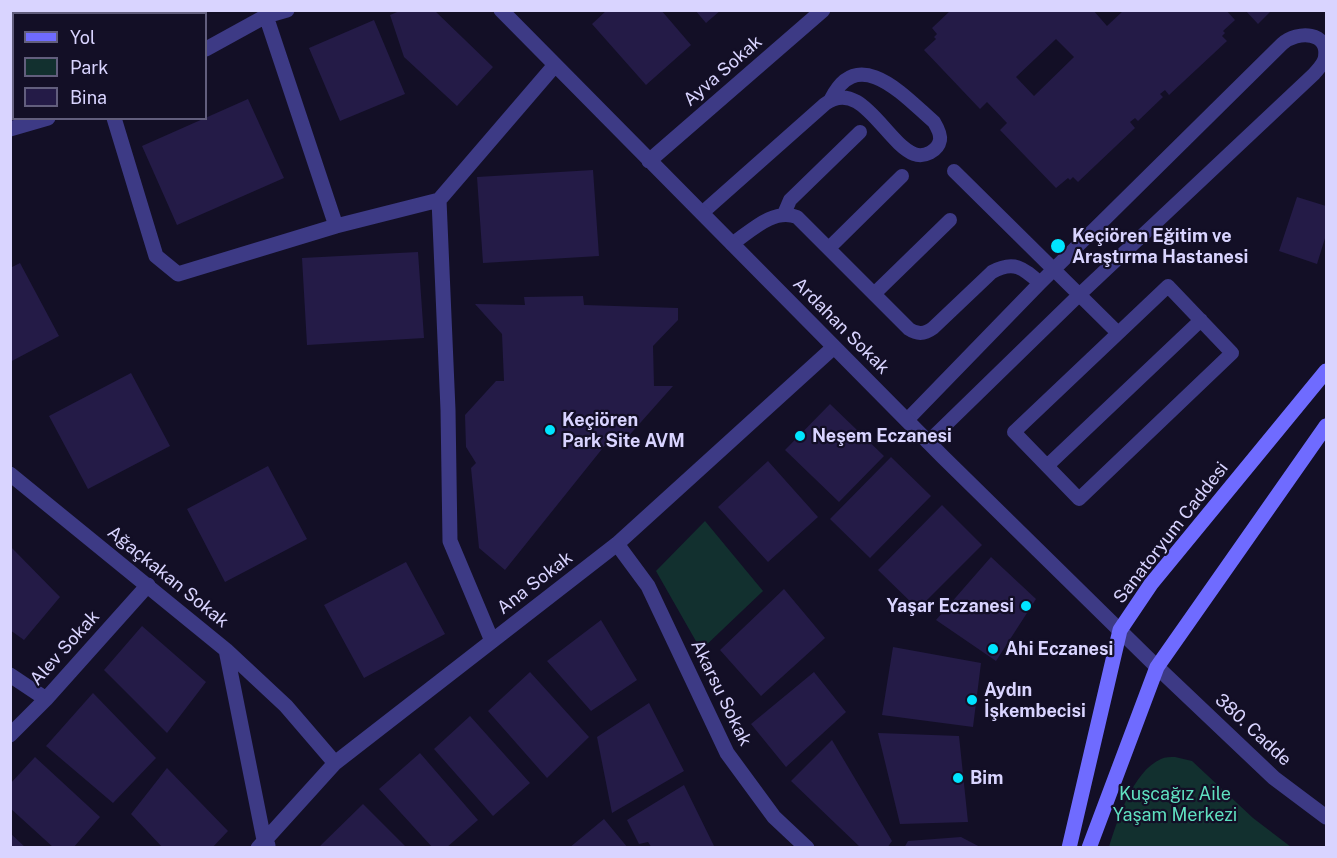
<!DOCTYPE html>
<html>
<head>
<meta charset="utf-8">
<style>
  body { margin:0 }
  #map { position:relative; width:1337px; height:858px; overflow:hidden; background:#130f26; font-family:"Public Sans",sans-serif }
  canvas { display:block }
  .frame { position:absolute; inset:0; border:12px solid #d9d4ff; pointer-events:none }
  .legend { position:absolute; left:12px; top:12px; width:195px; height:108px; box-sizing:border-box; background:#130f26; border:2px solid #625e7d; margin:0; padding:8px 10px; list-style:none; font-size:18px; color:#d9d4ff }
  .legend li { display:flex; align-items:center; gap:12px; height:30px }
  .legend b { width:30px; border:2px solid #625e7d }
</style>
</head>
<body>
<div id="map">
<canvas width="1337" height="858"></canvas>
<div class="frame"></div>
<ul class="legend">
<li><b style="height:8px;background:#6f6bff"></b>Yol</li>
<li><b style="height:16px;background:#12302f"></b>Park</li>
<li><b style="height:16px;background:#241b47"></b>Bina</li>
</ul>
</div>
<script>
const ctx = document.querySelector('canvas').getContext('2d');
ctx.lineJoin = 'round';
function fill(path, color) {
  ctx.fillStyle = color;
  ctx.fill(path, 'evenodd');
}
function trace(path, color, width, dash) {
  ctx.strokeStyle = color;
  ctx.lineWidth = width;
  ctx.lineCap = dash ? 'butt' : 'round';
  ctx.setLineDash(dash || []);
  ctx.stroke(path);
}
function drawText(font, color, halo, rows, align = 'center') {
  ctx.font = font + ' "Public Sans",sans-serif';
  ctx.lineWidth = 4.5;
  ctx.setLineDash([]);
  ctx.textBaseline = 'middle';
  ctx.strokeStyle = halo;
  ctx.fillStyle = color;
  for (const [text, x, y, turn = 0] of rows) {
    ctx.save();
    ctx.translate(x, y);
    ctx.rotate((+turn || 0) * Math.PI / 180);
    ctx.textAlign = isNaN(turn) ? turn : align;
    if (halo) ctx.strokeText(text, 0, 0);
    ctx.fillText(text, 0, 0);
    ctx.restore();
  }
}
fill(new Path2D(`
  M 705,521 L 763,591 L 701,650 L 656,571 Z
  M 1175,757 L 1192,761 L 1253,818 L 1291,847 L 1109,847 C 1117,821 1133,771 1161,759 C 1165,757 1171,757 1175,757 Z`), '#12302f');
fill(new Path2D(`
  M 170,10 L 210,10 L 203,14 L 171,14 Z
  M 402,10 L 434,10 L 493,67 L 457,106 L 404,57 L 390,15 Z
  M 607,10 L 661,10 L 691,45 L 646,85 L 592,24 Z
  M 695,10 L 721,10 L 706,23 Z
  M 951,10 L 1093,10 L 1107,26 L 1124,10 L 1226,10 L 1235,20 L 1223,31 L 1225,33 L 1222,36 L 1227,41 L 1169,95 L 1165,90 L 1160,94 L 1163,97 L 1138,121 L 1135,118 L 1130,122 L 1135,128 L 1078,182 L 1073,177 L 1070,180 L 1068,178 L 1056,188 L 1000,130 L 1007,123 L 987,102 L 980,109 L 924,50 L 936,39 L 934,37 L 937,34 L 932,28 ZM 1056,39 L 1074,57 L 1034,96 L 1016,77 Z
  M 1245,10 L 1272,10 L 1258,24 Z
  M 374,20 L 405,94 L 340,121 L 309,48 Z
  M 248,99 L 284,178 L 177,225 L 142,146 Z
  M 593,170 L 599,256 L 483,263 L 477,177 Z
  M 1297,197 L 1326,206 L 1326,235 L 1317,264 L 1279,251 Z
  M 418,252 L 424,338 L 307,345 L 302,258 Z
  M 20,263 L 59,336 L 10,362 L 10,268 Z
  M 583,296 L 584,305 L 678,308 L 678,320 L 653,346 L 654,386 L 673,386 L 617,449 L 606,444 L 505,570 L 479,548 L 471,468 L 476,463 L 466,447 L 465,415 L 496,381 L 504,381 L 502,334 L 475,304 L 525,305 L 524,297 Z
  M 131,373 L 170,446 L 88,489 L 49,416 Z
  M 830,404 L 884,456 L 839,502 L 785,450 Z
  M 891,457 L 931,496 L 870,558 L 830,519 Z
  M 768,461 L 818,517 L 768,562 L 718,507 Z
  M 268,466 L 307,539 L 225,582 L 187,509 Z
  M 942,505 L 982,545 L 918,609 L 878,570 Z
  M 10,546 L 60,597 L 24,640 L 10,630 Z
  M 991,557 L 1036,599 L 996,661 L 936,620 Z
  M 406,562 L 445,634 L 364,678 L 324,605 Z
  M 784,589 L 825,638 L 761,696 L 720,650 Z
  M 601,620 L 637,680 L 591,711 L 547,661 Z
  M 142,626 L 206,682 L 167,733 L 104,670 Z
  M 893,647 L 981,663 L 973,727 L 882,715 Z
  M 530,672 L 589,737 L 547,778 L 488,711 Z
  M 814,672 L 846,712 L 786,767 L 751,724 Z
  M 93,693 L 156,758 L 113,803 L 46,746 Z
  M 649,703 L 684,771 L 612,813 L 597,737 Z
  M 470,716 L 530,783 L 493,816 L 434,749 Z
  M 878,733 L 959,736 L 968,822 L 900,824 Z
  M 832,740 L 892,841 L 887,848 L 861,848 L 791,781 Z
  M 420,753 L 478,820 L 446,848 L 433,848 L 379,789 Z
  M 35,757 L 100,817 L 73,848 L 54,848 L 10,808 L 10,784 Z
  M 167,768 L 228,831 L 212,848 L 163,848 L 131,814 Z
  M 684,785 L 715,848 L 652,848 L 648,842 L 639,844 L 627,820 Z
  M 363,804 L 407,848 L 318,848 Z
  M 604,819 L 628,848 L 569,848 Z
  M 10,833 L 26,848 L 10,848 Z
  M 961,837 L 982,848 L 904,848 L 908,841 Z`), '#241b47');
trace(new Path2D(`
  M 954,171 L 1118,333
  M 702,213 L 825,104 C 861,77 885,142 914,154 C 924,158 938,151 940,140 C 941,134 937,127 934,122 C 906,98 859,43 831,99
  M 784,214 L 790,200 L 860,132
  M 732,244 C 751,231 773,208 797,217 L 909,329 C 918,335 925,334 933,328 L 992,272 C 1014,260 1023,268 1040,283
  M 829,248 L 902,176
  M 1168,286 L 1232,353 L 1079,499 L 1014,432 Z
  M 874,294 L 950,220
  M 907,420 L 1040,283 L 1282,44 C 1298,30 1329,32 1325,57 C 1324,64 1318,69 1314,74 L 1079,295 L 928,442
  M 1047,466 L 1201,320`), '#3d3a85', 14);
trace(new Path2D(`
  M 501,10 L 943,457 L 1157,667
  M 120,14 L 120,10
  M 266,16 L 336,226
  M 206,49 L 266,16 L 287,10
  M 114,118 L 156,256 L 178,274 L 336,226 L 439,200 L 448,410 L 450,541 L 492,641
  M 10,129 L 48,118
  M 649,161 L 823,10
  M 439,200 L 555,65
  M 10,474 L 226,650 L 264,840 L 268,845
  M 617,544 L 648,586 L 727,753 L 774,817 L 807,848
  M 226,650 L 286,706 L 335,763
  M 10,675 L 46,699
  M 10,735 L 46,699 L 148,585
  M 258,848 L 335,763 L 617,544 L 834,347`), '#3d3a85', 15);
trace(new Path2D(`
  M 1157,667 L 1274,778 L 1326,817`), '#3d3a85', 15);
trace(new Path2D(`
  M 1069,848 L 1120,630 L 1151,584 L 1326,371
  M 1089,848 L 1157,667 L 1326,426`), '#6f6bff', 15);
for (const [x, y, r, color] of [
  [1058,246,8,"#00e5ff"],
  [550,430,6,"#00e5ff"],
  [800,436,6,"#00e5ff"],
  [1026,606,6,"#00e5ff"],
  [993,649,6,"#00e5ff"],
  [972,700,6,"#00e5ff"],
  [958,778,6,"#00e5ff"]
]) {
  const dot = new Path2D();
  dot.arc(x, y, r, 0, 2 * Math.PI);
  ctx.fillStyle = color;
  ctx.fill(dot);
  trace(dot, '#130f26', 2);
}
drawText('18px', '#d9d4ff', '#130f26', [
  ["Ayva Sokak",723,71,-41],
  ["Ardahan Sokak",841,326,45],
  ["Sanatoryum Caddesi",1171,533,-52],
  ["Ağaçkakan Sokak",168,577,39],
  ["Ana Sokak",535,583,-38],
  ["Alev Sokak",65,648,-48],
  ["Akarsu Sokak",721,693,64],
  ["380. Cadde",1253,730,43]
]);
drawText('bold 18px', '#d9d4ff', '#130f26', [
  ["Keçiören Eğitim ve",1072,236],
  ["Araştırma Hastanesi",1072,257],
  ["Keçiören",562,420],
  ["Park Site AVM",562,441],
  ["Neşem Eczanesi",812,436],
  ["Yaşar Eczanesi",1014,606,"right"],
  ["Ahi Eczanesi",1005,649],
  ["Aydın",984,690],
  ["İşkembecisi",984,711],
  ["Bim",970,778]
], 'left');
drawText('18px', '#5fe0c0', '#130f26', [
  ["Kuşcağız Aile",1175,794],
  ["Yaşam Merkezi",1175,815]
]);
</script>
</body>
</html>
